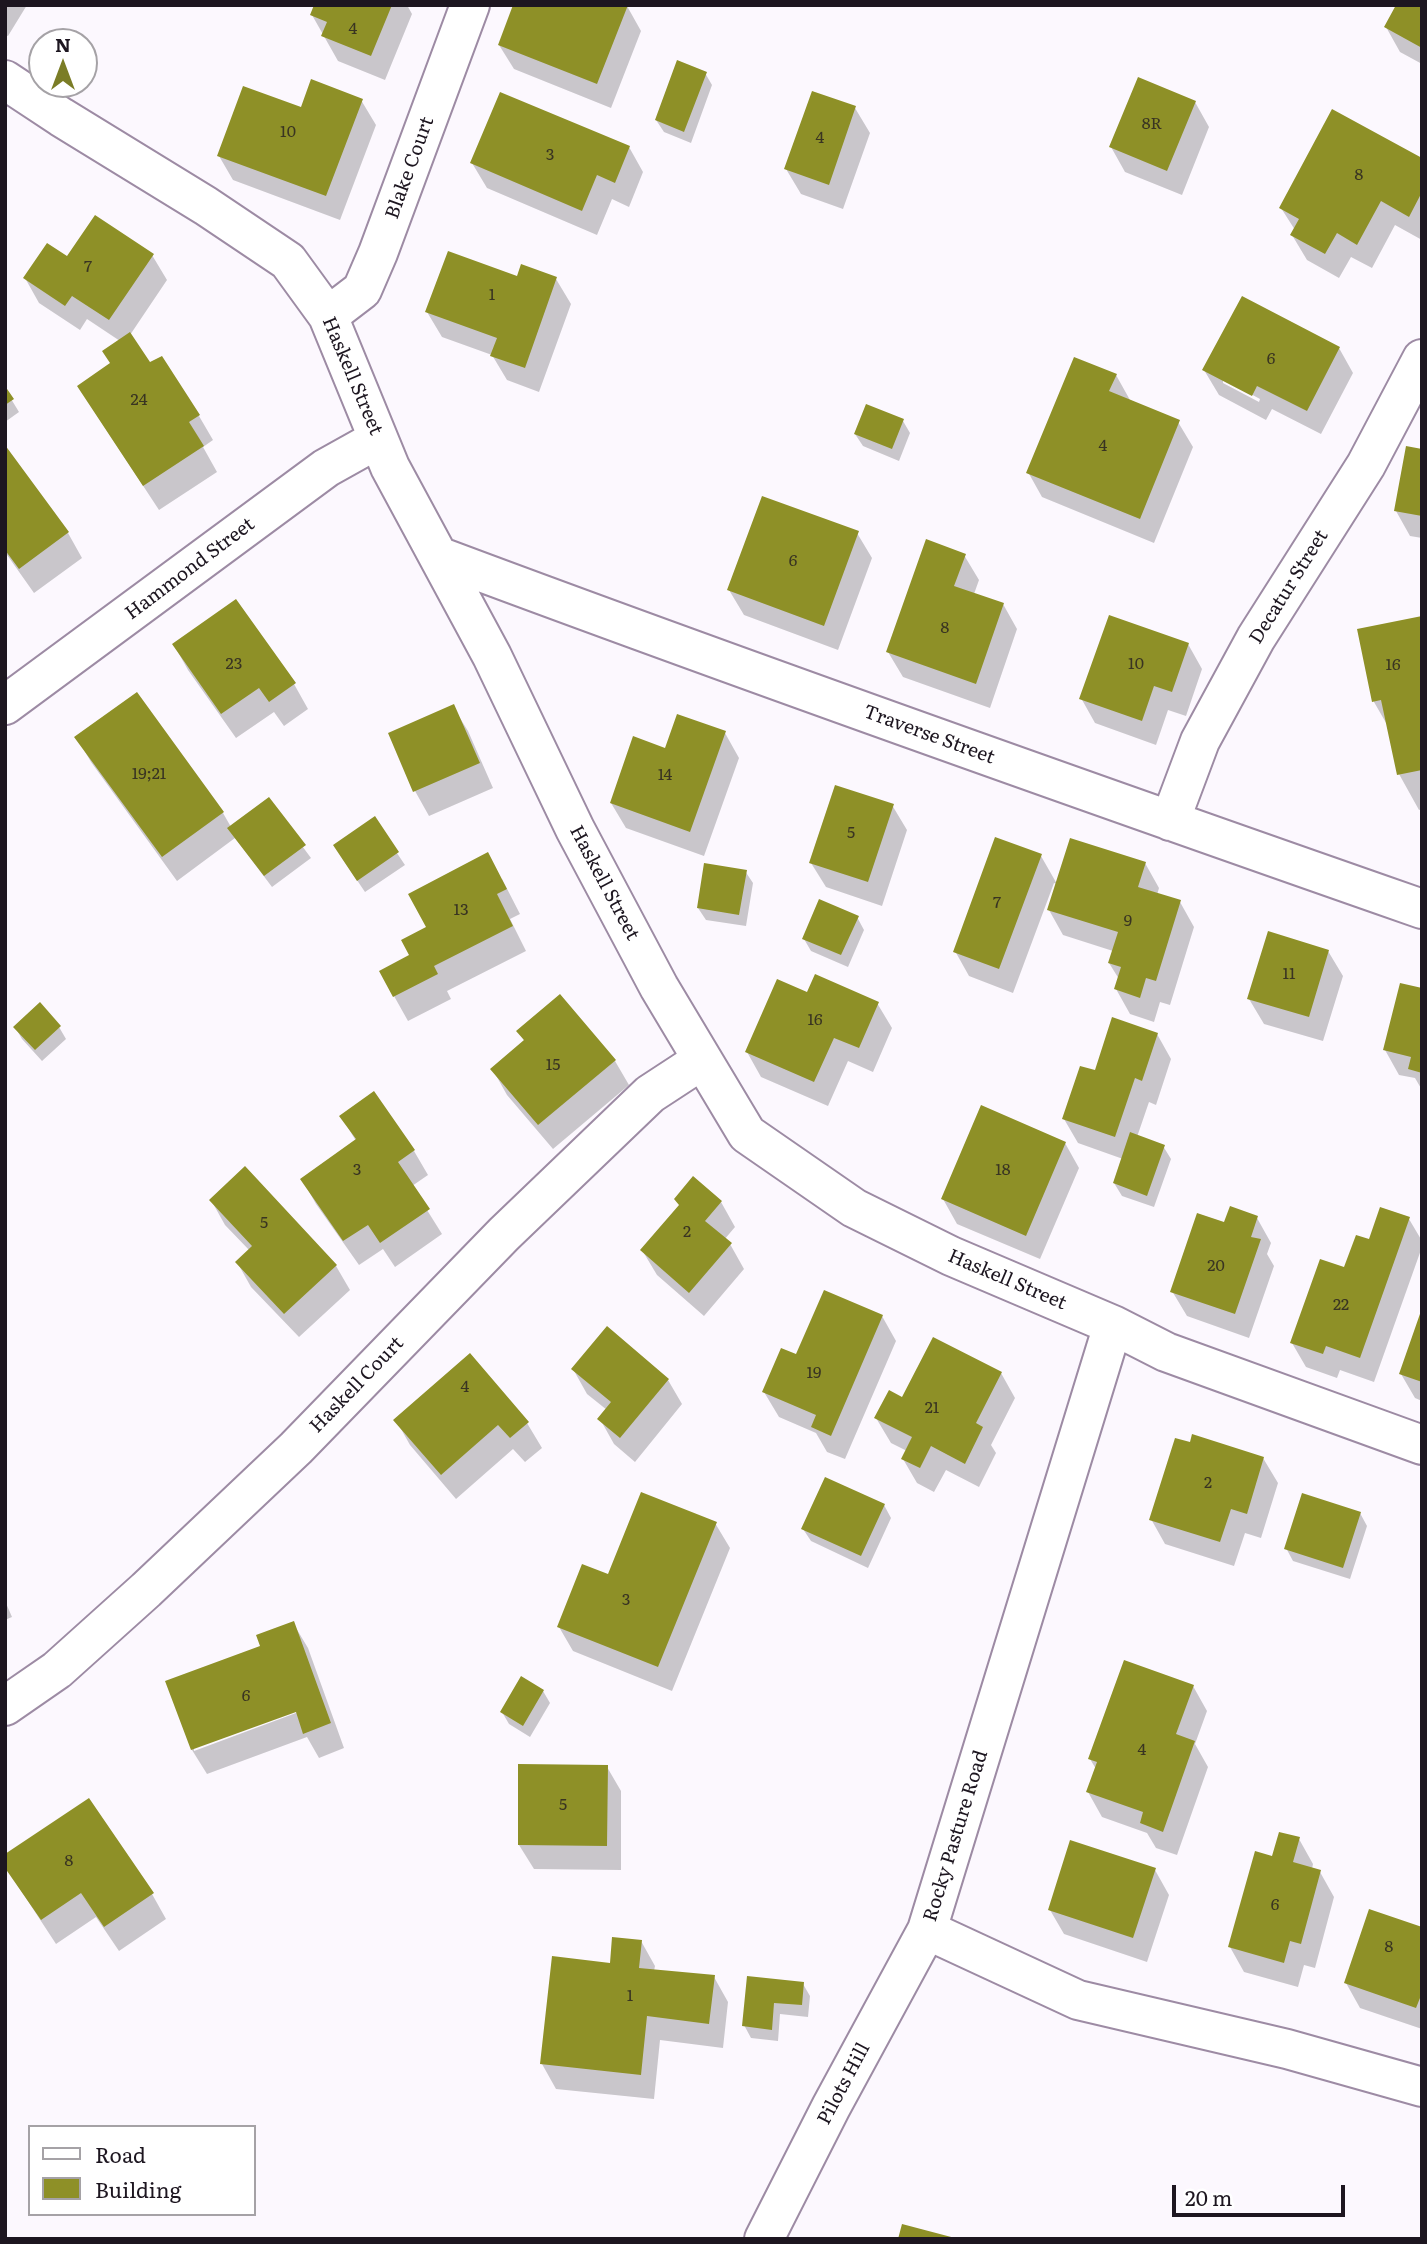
<!DOCTYPE html>
<html>
<head>
<meta charset="utf-8">
<style>
  body { margin:0 }
  #map { position:relative; width:1427px; height:2244px; overflow:hidden; background:#fcf8fe; font-family:Literata,serif }
  canvas { display:block }
  .frame { position:absolute; inset:0; border:7px solid #1d1620; pointer-events:none }
  .legend { position:absolute; left:28px; top:2125px; width:228px; height:91px; box-sizing:border-box; background:#fff; border:2px solid #a5a2a6; margin:0; padding:9px 12px; list-style:none; font-size:21px; color:#1d1620 }
  .legend li { display:flex; align-items:center; gap:14px; height:35px }
  .legend b { width:35px; border:2px solid #a5a2a6 }
  .north { position:absolute; left:28px; top:28px; width:70px; height:70px; box-sizing:border-box; background:#fff; border:2px solid #a5a2a6; border-radius:50%; rotate:0deg; font-size:19px; font-weight:700; line-height:28px; text-align:center; color:#1d1620 }
  .north::after { content:''; display:block; margin:auto; width:24px; height:32px; background:#7b7d26; clip-path:polygon(50% 0,100% 100%,50% 72%,0 100%) }
  .scale { position:absolute; left:1172px; top:2185px; width:173px; height:32px; box-sizing:border-box; border:4px solid #1d1620; border-top:0; padding-left:9px; font-size:21px; line-height:24px; white-space:nowrap; color:#1d1620; -webkit-text-stroke:5px #fff; paint-order:stroke }
</style>
</head>
<body>
<div id="map">
<canvas width="1427" height="2244"></canvas>
<div class="frame"></div>
<ul class="legend">
<li><b style="height:9px;background:#fff"></b>Road</li>
<li><b style="height:19px;background:#8e9027"></b>Building</li>
</ul>
<div class="north">N</div>
<div class="scale">20 m</div>
</div>
<script>
const ctx = document.querySelector('canvas').getContext('2d');
ctx.lineJoin = 'round';
function fill(path, color) {
  ctx.fillStyle = color;
  ctx.fill(path, 'evenodd');
}
function trace(path, color, width, dash) {
  ctx.strokeStyle = color;
  ctx.lineWidth = width;
  ctx.lineCap = dash ? 'butt' : 'round';
  ctx.setLineDash(dash || []);
  ctx.stroke(path);
}
function drawText(font, color, halo, rows, align = 'center') {
  ctx.font = font + ' Literata,serif';
  ctx.lineWidth = 6;
  ctx.setLineDash([]);
  ctx.textBaseline = 'middle';
  ctx.strokeStyle = halo;
  ctx.fillStyle = color;
  for (const [text, x, y, turn = 0] of rows) {
    ctx.save();
    ctx.translate(x, y);
    ctx.rotate((+turn || 0) * Math.PI / 180);
    ctx.textAlign = isNaN(turn) ? turn : align;
    if (halo) ctx.strokeText(text, 0, 0);
    ctx.fillText(text, 0, 0);
    ctx.restore();
  }
}
fill(new Path2D(`
  M 5,5 L 27,5 L 8,36 L 5,35 Z
  M 316,5 L 407,5 L 412,14 L 385,80 L 338,61 L 312,15 Z
  M 1422,5 L 1422,64 L 1400,52 L 1386,27 Z
  M 627,6 L 641,31 L 611,108 L 514,69 L 499,45 Z
  M 705,73 L 712,85 L 691,143 L 664,132 L 656,120 Z
  M 361,100 L 376,125 L 340,220 L 233,180 L 219,156 L 302,110 Z
  M 1195,102 L 1209,127 L 1182,195 L 1125,172 L 1111,147 Z
  M 855,108 L 870,133 L 843,209 L 801,194 L 786,169 Z
  M 629,147 L 643,172 L 629,207 L 612,199 L 597,235 L 487,188 L 472,163 Z
  M 1422,160 L 1422,240 L 1395,225 L 1372,268 L 1351,257 L 1339,278 L 1307,260 L 1292,235 L 1295,230 L 1281,208 Z
  M 152,255 L 167,280 L 130,335 L 150,365 L 199,416 L 213,440 L 203,447 L 217,472 L 159,510 L 94,411 L 120,341 L 87,319 L 80,330 L 39,303 L 25,278 L 68,259 Z
  M 518,279 L 556,279 L 571,304 L 539,392 L 507,380 L 492,355 L 442,337 L 427,312 Z
  M 1339,348 L 1353,373 L 1321,434 L 1272,409 L 1266,420 L 1219,395 L 1204,370 ZM 1223,379 L 1260,399 L 1259,402 L 1223,383 Z
  M 1116,375 L 1130,400 L 1178,422 L 1193,447 L 1154,543 L 1042,497 L 1028,472 Z
  M 5,389 L 19,412 L 5,422 Z
  M 903,421 L 910,433 L 899,461 L 863,446 L 855,434 Z
  M 5,448 L 68,533 L 82,558 L 34,593 L 5,552 Z
  M 1422,451 L 1422,538 L 1410,536 L 1396,511 Z
  M 857,533 L 872,558 L 838,650 L 744,615 L 729,590 Z
  M 964,555 L 979,580 L 974,594 L 1003,604 L 1017,629 L 990,708 L 903,677 L 888,652 Z
  M 1422,618 L 1422,809 L 1419,810 L 1399,774 L 1389,728 L 1374,702 L 1359,630 Z
  M 1188,644 L 1202,669 L 1186,716 L 1168,710 L 1156,745 L 1095,723 L 1081,698 Z
  M 174,645 L 294,684 L 308,709 L 284,726 L 274,712 L 236,738 L 188,670 Z
  M 453,707 L 468,731 L 493,788 L 429,816 L 415,791 L 390,734 Z
  M 725,733 L 739,758 L 704,856 L 626,828 L 611,803 Z
  M 77,738 L 223,813 L 231,827 L 268,800 L 311,858 L 272,887 L 235,838 L 177,881 L 91,762 Z
  M 892,805 L 907,830 L 882,906 L 826,887 L 811,863 Z
  M 374,819 L 405,865 L 365,892 L 342,858 Z
  M 1041,856 L 1057,884 L 1054,883 L 1013,993 L 969,976 L 955,951 Z
  M 1145,863 L 1159,888 L 1157,895 L 1180,902 L 1194,927 L 1170,1005 L 1160,1002 L 1154,1022 L 1130,1014 L 1116,989 L 1119,979 L 1109,963 L 1113,951 L 1063,935 L 1049,910 Z
  M 745,871 L 753,883 L 746,926 L 706,920 L 698,908 Z
  M 502,879 L 520,914 L 510,919 L 526,951 L 447,991 L 451,999 L 408,1021 L 394,996 L 411,956 L 429,928 Z
  M 857,917 L 864,930 L 848,967 L 811,951 L 804,939 Z
  M 1328,951 L 1343,976 L 1323,1041 L 1264,1024 L 1249,999 Z
  M 1422,990 L 1422,1090 L 1415,1078 L 1399,1075 L 1385,1050 Z
  M 808,995 L 877,1003 L 892,1028 L 873,1072 L 848,1061 L 828,1106 L 761,1077 L 747,1052 Z
  M 15,1027 L 59,1027 L 66,1039 L 42,1061 L 22,1039 Z
  M 518,1031 L 615,1061 L 629,1085 L 553,1149 L 507,1095 L 493,1070 L 525,1042 Z
  M 1157,1034 L 1171,1059 L 1156,1105 L 1149,1102 L 1137,1137 L 1163,1146 L 1171,1159 L 1154,1207 L 1122,1196 L 1114,1183 L 1123,1159 L 1078,1143 L 1064,1119 Z
  M 341,1116 L 414,1151 L 428,1175 L 412,1186 L 442,1234 L 395,1267 L 383,1249 L 359,1265 L 316,1204 L 302,1179 L 356,1141 Z
  M 1065,1143 L 1079,1168 L 1040,1259 L 957,1224 L 943,1199 Z
  M 211,1200 L 336,1266 L 350,1290 L 299,1337 L 251,1287 L 237,1262 L 250,1251 L 225,1225 Z
  M 721,1202 L 735,1227 L 724,1240 L 730,1244 L 744,1269 L 704,1316 L 657,1275 L 642,1250 Z
  M 1257,1218 L 1271,1243 L 1267,1254 L 1274,1266 L 1249,1338 L 1187,1316 L 1172,1291 L 1225,1224 Z
  M 1409,1219 L 1422,1241 L 1422,1247 L 1374,1382 L 1340,1370 L 1337,1378 L 1306,1367 L 1292,1343 L 1345,1270 L 1370,1241 Z
  M 882,1316 L 896,1341 L 845,1459 L 827,1452 L 816,1433 L 779,1417 L 764,1392 L 797,1357 Z
  M 1422,1316 L 1422,1401 L 1415,1398 L 1401,1374 Z
  M 573,1369 L 668,1380 L 682,1404 L 635,1462 L 614,1444 L 600,1419 L 607,1410 L 587,1394 Z
  M 1001,1373 L 1015,1398 L 991,1445 L 996,1453 L 979,1487 L 946,1470 L 934,1492 L 917,1483 L 903,1459 L 907,1451 L 891,1443 L 876,1418 L 903,1399 Z
  M 396,1420 L 527,1423 L 542,1448 L 525,1462 L 513,1449 L 456,1499 L 410,1445 Z
  M 1263,1458 L 1278,1483 L 1261,1538 L 1245,1533 L 1234,1566 L 1165,1544 L 1151,1519 Z
  M 884,1505 L 891,1518 L 868,1568 L 811,1541 L 803,1529 Z
  M 1360,1513 L 1367,1526 L 1350,1579 L 1293,1561 L 1286,1548 Z
  M 715,1523 L 730,1548 L 672,1691 L 573,1651 L 559,1627 Z
  M 5,1601 L 12,1617 L 5,1620 Z
  M 293,1623 L 308,1648 L 344,1748 L 319,1758 L 307,1737 L 207,1774 L 192,1750 L 167,1682 L 262,1647 ZM 303,1707 L 304,1710 L 194,1751 L 194,1747 Z
  M 1193,1686 L 1207,1711 L 1195,1744 L 1208,1767 L 1177,1855 L 1156,1848 L 1147,1833 L 1102,1817 L 1088,1792 L 1096,1769 L 1090,1759 Z
  M 543,1691 L 550,1703 L 530,1737 L 509,1724 L 502,1712 Z
  M 607,1767 L 621,1791 L 621,1870 L 534,1869 L 519,1845 Z
  M 88,1800 L 152,1894 L 166,1919 L 119,1951 L 96,1917 L 56,1944 L 5,1866 Z
  M 1299,1839 L 1313,1864 L 1312,1869 L 1320,1872 L 1334,1897 L 1315,1968 L 1304,1965 L 1298,1987 L 1244,1972 L 1230,1947 L 1274,1858 Z
  M 1155,1870 L 1169,1895 L 1147,1962 L 1064,1934 L 1050,1910 Z
  M 1422,1929 L 1422,2029 L 1360,2008 L 1346,1983 Z
  M 641,1941 L 655,1966 L 654,1971 L 714,1977 L 728,2002 L 723,2048 L 660,2040 L 654,2099 L 556,2089 L 542,2064 L 611,1965 Z
  M 749,1978 L 803,1984 L 810,1996 L 808,2017 L 780,2014 L 778,2041 L 751,2038 L 744,2025 Z`), '#0003');
fill(new Path2D(`
  M 314,5 L 392,5 L 371,56 L 321,36 L 327,22 L 310,15 Z
  M 513,5 L 628,5 L 597,84 L 498,45 Z
  M 1396,5 L 1422,5 L 1422,48 L 1384,27 Z
  M 677,60 L 707,72 L 684,132 L 655,120 Z
  M 1138,77 L 1196,101 L 1167,171 L 1109,147 Z
  M 311,79 L 363,99 L 326,196 L 217,156 L 243,86 L 301,107 Z
  M 812,91 L 856,106 L 829,185 L 784,169 Z
  M 500,92 L 630,146 L 615,183 L 597,175 L 582,211 L 470,163 Z
  M 1332,109 L 1422,158 L 1422,192 L 1409,217 L 1381,201 L 1357,245 L 1337,233 L 1325,254 L 1290,235 L 1299,219 L 1279,208 Z
  M 95,215 L 154,254 L 109,320 L 72,296 L 65,306 L 23,278 L 47,243 L 67,256 Z
  M 448,251 L 517,276 L 521,264 L 557,277 L 525,368 L 490,356 L 497,338 L 425,312 Z
  M 1242,296 L 1340,347 L 1307,411 L 1257,386 L 1252,396 L 1202,370 Z
  M 130,332 L 150,362 L 162,356 L 200,415 L 189,422 L 204,446 L 143,486 L 77,386 L 110,363 L 102,351 Z
  M 1074,357 L 1117,374 L 1109,391 L 1180,420 L 1140,519 L 1026,473 Z
  M 5,386 L 14,399 L 5,405 Z
  M 866,404 L 904,419 L 892,449 L 854,434 Z
  M 5,445 L 69,532 L 19,569 L 5,550 Z
  M 1406,446 L 1422,449 L 1422,516 L 1394,511 Z
  M 762,496 L 859,531 L 824,626 L 727,590 Z
  M 926,539 L 966,554 L 954,586 L 1004,603 L 976,684 L 886,652 Z
  M 236,599 L 296,683 L 269,702 L 259,688 L 221,714 L 172,644 Z
  M 1109,615 L 1189,643 L 1172,692 L 1154,686 L 1142,721 L 1079,699 Z
  M 1422,616 L 1422,770 L 1397,775 L 1381,700 L 1372,702 L 1357,629 Z
  M 137,692 L 224,812 L 162,857 L 74,737 Z
  M 454,704 L 480,763 L 413,792 L 388,733 Z
  M 677,714 L 726,731 L 690,832 L 610,803 L 633,736 L 665,748 Z
  M 835,785 L 894,804 L 868,882 L 809,863 Z
  M 269,797 L 306,845 L 264,876 L 227,828 Z
  M 375,816 L 399,852 L 357,881 L 333,845 Z
  M 995,837 L 1042,854 L 999,969 L 953,952 Z
  M 1070,838 L 1146,862 L 1138,887 L 1181,900 L 1156,981 L 1146,978 L 1140,998 L 1114,989 L 1121,967 L 1108,963 L 1118,932 L 1047,910 Z
  M 488,852 L 507,889 L 497,894 L 513,926 L 434,966 L 438,974 L 393,997 L 379,971 L 409,955 L 401,940 L 426,927 L 408,894 Z
  M 704,863 L 747,870 L 739,915 L 697,908 Z
  M 819,899 L 859,916 L 841,955 L 802,939 Z
  M 1268,931 L 1329,950 L 1309,1017 L 1247,999 Z
  M 815,974 L 879,1002 L 859,1048 L 834,1038 L 814,1082 L 745,1052 L 777,979 L 807,992 Z
  M 1400,983 L 1422,988 L 1422,1073 L 1408,1069 L 1411,1057 L 1383,1050 Z
  M 560,994 L 616,1060 L 538,1125 L 490,1069 L 524,1040 L 516,1031 Z
  M 40,1002 L 61,1026 L 35,1050 L 13,1027 Z
  M 1112,1017 L 1158,1033 L 1142,1081 L 1135,1078 L 1115,1137 L 1062,1119 L 1080,1066 L 1095,1070 Z
  M 374,1091 L 415,1150 L 398,1162 L 430,1209 L 380,1243 L 368,1225 L 343,1241 L 300,1179 L 356,1139 L 339,1116 Z
  M 981,1105 L 1066,1142 L 1026,1236 L 941,1199 Z
  M 1130,1132 L 1165,1145 L 1147,1196 L 1113,1183 Z
  M 245,1166 L 337,1265 L 284,1314 L 235,1262 L 252,1246 L 209,1200 Z
  M 693,1176 L 722,1201 L 705,1221 L 732,1243 L 689,1293 L 640,1250 L 679,1205 L 674,1199 Z
  M 1230,1206 L 1258,1216 L 1251,1237 L 1261,1239 L 1235,1314 L 1170,1292 L 1197,1213 L 1224,1222 Z
  M 1380,1207 L 1410,1217 L 1360,1358 L 1326,1346 L 1323,1354 L 1290,1343 L 1320,1259 L 1344,1267 L 1356,1235 L 1369,1239 Z
  M 824,1290 L 883,1315 L 831,1436 L 811,1427 L 816,1415 L 762,1392 L 781,1348 L 796,1354 Z
  M 1421,1311 L 1422,1311 L 1422,1382 L 1399,1374 Z
  M 607,1326 L 669,1379 L 620,1438 L 597,1419 L 611,1402 L 571,1369 Z
  M 933,1337 L 1002,1372 L 976,1423 L 983,1427 L 965,1464 L 931,1446 L 920,1468 L 901,1459 L 912,1437 L 874,1418 L 889,1390 L 902,1397 Z
  M 470,1353 L 529,1422 L 510,1438 L 498,1425 L 441,1475 L 393,1420 Z
  M 1192,1434 L 1264,1457 L 1247,1514 L 1231,1509 L 1220,1542 L 1149,1520 L 1175,1438 L 1190,1442 Z
  M 825,1477 L 885,1504 L 861,1556 L 801,1529 Z
  M 641,1492 L 717,1522 L 658,1667 L 557,1627 L 582,1564 L 608,1574 Z
  M 1302,1493 L 1361,1512 L 1343,1568 L 1284,1549 Z
  M 294,1621 L 331,1723 L 303,1734 L 296,1712 L 191,1750 L 165,1681 L 260,1646 L 256,1635 Z
  M 1124,1660 L 1194,1685 L 1176,1734 L 1195,1741 L 1163,1832 L 1140,1823 L 1143,1812 L 1086,1792 L 1097,1762 L 1088,1759 Z
  M 521,1676 L 544,1690 L 523,1726 L 500,1712 Z
  M 518,1764 L 608,1765 L 607,1846 L 518,1845 Z
  M 89,1798 L 154,1893 L 104,1927 L 81,1893 L 41,1920 L 5,1868 L 5,1854 Z
  M 1279,1832 L 1300,1837 L 1293,1862 L 1321,1870 L 1301,1944 L 1290,1941 L 1284,1963 L 1228,1947 L 1255,1851 L 1272,1856 Z
  M 1070,1840 L 1156,1868 L 1133,1938 L 1048,1910 Z
  M 1369,1909 L 1422,1927 L 1422,1993 L 1416,2008 L 1344,1983 Z
  M 612,1937 L 642,1940 L 639,1968 L 715,1975 L 709,2024 L 647,2016 L 641,2075 L 540,2064 L 552,1956 L 610,1963 Z
  M 747,1976 L 804,1982 L 802,2005 L 774,2003 L 772,2030 L 742,2026 Z
  M 902,2224 L 955,2238 L 955,2239 L 898,2239 Z`), '#8e9027');
const street = new Path2D(`
  M 5,80 L 61,117 L 206,206 L 288,261 L 328,316 L 390,467 L 492,656 L 575,829 L 659,987 L 747,1134 L 854,1208 L 951,1256 L 1113,1325 L 1166,1352 L 1422,1445
  M 328,316 L 362,290 L 378,253 L 470,5
  M 438,556 C 764,678 1093,794 1422,909
  M 5,705 L 326,468 L 378,439
  M 1170,821 L 1200,741 L 1256,638 L 1366,465 L 1422,359
  M 5,1706 L 57,1670 L 146,1590 L 296,1448 L 504,1234 L 650,1094 L 702,1060
  M 927,1930 L 1078,2000 L 1287,2049 L 1422,2087
  M 764,2239 L 831,2107 L 927,1930 L 1113,1325`);
trace(street, '#9d8ba4', 42);
trace(street, '#fff', 38);
drawText('16px', '#393422', null, [
  ["4",353,29],
  ["8R",1152,124],
  ["10",288,132],
  ["4",820,138],
  ["3",550,155],
  ["8",1359,175],
  ["7",88,267],
  ["1",492,295],
  ["6",1271,359],
  ["24",139,400],
  ["4",1103,446],
  ["6",793,561],
  ["8",945,628],
  ["23",234,664],
  ["10",1136,664],
  ["16",1393,665],
  ["19;21",149,774],
  ["14",665,775],
  ["5",851,833],
  ["7",997,903],
  ["13",461,910],
  ["9",1128,921],
  ["11",1289,974],
  ["16",815,1020],
  ["15",553,1065],
  ["3",357,1170],
  ["18",1003,1170],
  ["5",264,1223],
  ["2",687,1232],
  ["20",1216,1266],
  ["22",1341,1305],
  ["19",814,1373],
  ["4",465,1387],
  ["21",932,1408],
  ["2",1208,1483],
  ["3",626,1600],
  ["6",246,1696],
  ["4",1142,1750],
  ["5",563,1805],
  ["8",69,1861],
  ["6",1275,1905],
  ["8",1389,1947],
  ["1",630,1996]
]);
drawText('19px', '#1d1620', '#fff', [
  ["Blake Court",410,168,-70],
  ["Haskell Street",352,376,67],
  ["Hammond Street",190,569,-37],
  ["Decatur Street",1289,587,-58],
  ["Traverse Street",929,735,20],
  ["Haskell Street",604,883,62],
  ["Haskell Street",1007,1280,23],
  ["Haskell Court",357,1385,-46],
  ["Rocky Pasture Road",956,1836,-73],
  ["Pilots Hill",844,2084,-62]
]);
</script>
</body>
</html>
